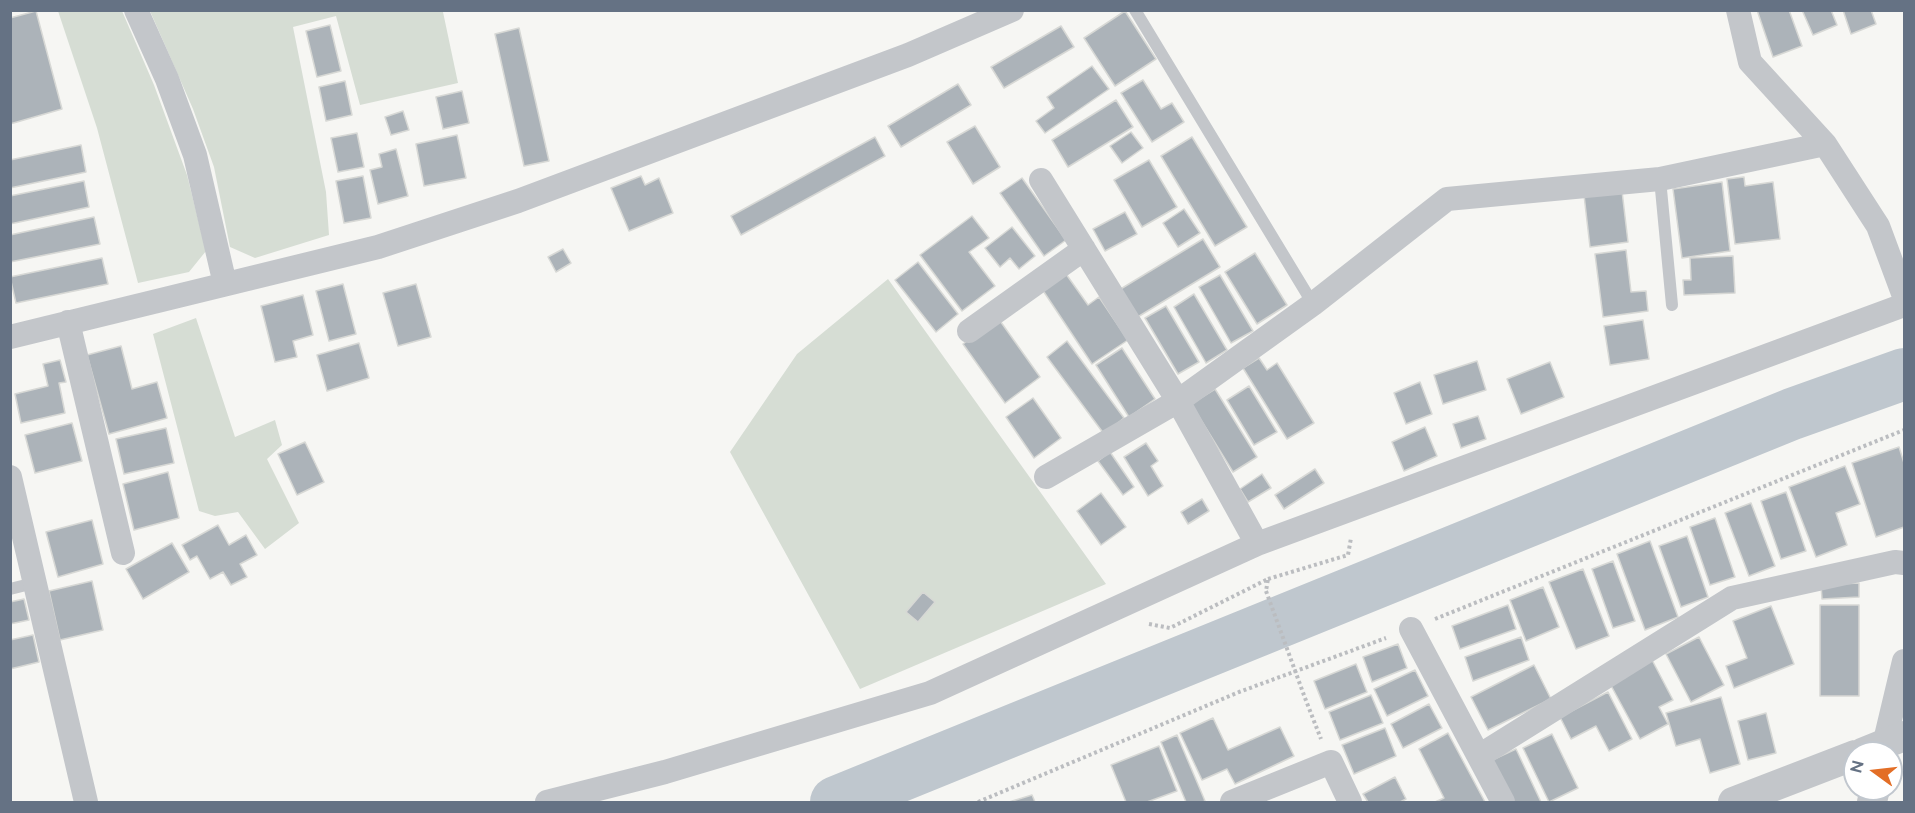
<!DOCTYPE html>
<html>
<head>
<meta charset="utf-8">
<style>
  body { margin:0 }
  #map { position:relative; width:1915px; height:813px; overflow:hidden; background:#f6f6f3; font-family:Raleway,sans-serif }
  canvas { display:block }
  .frame { position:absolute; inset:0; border:12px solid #657284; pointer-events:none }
  .north { position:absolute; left:1843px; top:741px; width:60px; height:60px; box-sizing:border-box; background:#fff; border:2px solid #c1c7ce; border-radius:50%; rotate:285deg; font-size:16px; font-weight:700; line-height:24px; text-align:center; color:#657284 }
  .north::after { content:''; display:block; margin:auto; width:21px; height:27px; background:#e36e26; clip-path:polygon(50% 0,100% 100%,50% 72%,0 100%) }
</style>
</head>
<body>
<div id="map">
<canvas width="1915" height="813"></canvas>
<div class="frame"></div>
<div class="north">N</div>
</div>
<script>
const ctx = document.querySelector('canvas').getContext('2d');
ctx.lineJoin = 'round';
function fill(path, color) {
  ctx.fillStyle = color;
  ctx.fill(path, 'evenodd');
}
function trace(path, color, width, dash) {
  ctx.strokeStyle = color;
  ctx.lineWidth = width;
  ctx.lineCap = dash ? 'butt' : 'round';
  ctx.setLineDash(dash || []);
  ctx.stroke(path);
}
fill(new Path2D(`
  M 58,11 L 122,11 L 154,85 L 187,175 L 206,251 L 189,272 L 138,283 L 97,128 Z
  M 150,11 L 450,11 L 443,12 L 458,83 L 360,105 L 336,16 L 293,27 L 326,192 L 329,235 L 255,258 L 230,247 L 214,167 L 193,109 Z
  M 888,279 L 1106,584 L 860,689 L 730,452 L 797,354 Z
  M 196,318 L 235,437 L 275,420 L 282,445 L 267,459 L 299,523 L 265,549 L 238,512 L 215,516 L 199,511 L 153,334 Z`), '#d6ddd4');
trace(new Path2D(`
  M 836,802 L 1792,414 L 1904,374`), '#bfc7ce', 52);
const building = new Path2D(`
  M 1757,10 L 1789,10 L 1802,46 L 1773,57 Z
  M 1802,10 L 1831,10 L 1837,25 L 1813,35 Z
  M 1843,10 L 1871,10 L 1876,24 L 1851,34 Z
  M 36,11 L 62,109 L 10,124 L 10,18 Z
  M 1125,11 L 1156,59 L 1115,86 L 1084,38 Z
  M 330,25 L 341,71 L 317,77 L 306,31 Z
  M 1061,26 L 1074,47 L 1004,88 L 991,67 Z
  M 519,28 L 549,161 L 524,166 L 495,34 Z
  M 1092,66 L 1109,89 L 1045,133 L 1036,121 L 1054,108 L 1047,97 Z
  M 1143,80 L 1161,109 L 1172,103 L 1184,122 L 1152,142 L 1121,93 Z
  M 345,81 L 352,115 L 326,121 L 319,87 Z
  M 958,84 L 971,105 L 901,147 L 888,126 Z
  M 462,91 L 469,123 L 443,129 L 436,97 Z
  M 1116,100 L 1133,127 L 1068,167 L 1052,140 Z
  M 403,111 L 409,130 L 391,135 L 385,117 Z
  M 975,126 L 1000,167 L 973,184 L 947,142 Z
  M 1131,132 L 1143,148 L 1122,163 L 1110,146 Z
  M 357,133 L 364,167 L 338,172 L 331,138 Z
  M 457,135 L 466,178 L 424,186 L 416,144 Z
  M 875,137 L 885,156 L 741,235 L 731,216 Z
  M 1192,137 L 1247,227 L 1215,246 L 1161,156 Z
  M 81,145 L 86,172 L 10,188 L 10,160 Z
  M 396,149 L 408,196 L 378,204 L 370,170 L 382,167 L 379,154 Z
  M 1149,160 L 1177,207 L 1142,227 L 1114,180 Z
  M 363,176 L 371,218 L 344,223 L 336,181 Z
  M 641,176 L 645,185 L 659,178 L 673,213 L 629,231 L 611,188 Z
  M 1744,177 L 1745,186 L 1773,182 L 1780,239 L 1735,244 L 1727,179 Z
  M 1022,178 L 1066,240 L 1044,256 L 1000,193 Z
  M 84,181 L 89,207 L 10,224 L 10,196 Z
  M 1722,182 L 1730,251 L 1682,258 L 1673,189 Z
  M 1622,191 L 1628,242 L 1590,247 L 1584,195 Z
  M 1184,209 L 1200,233 L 1178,247 L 1163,223 Z
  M 1125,212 L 1137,234 L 1105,251 L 1093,229 Z
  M 972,216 L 989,238 L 969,252 L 995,286 L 962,311 L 920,255 Z
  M 94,217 L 100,244 L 10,262 L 10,235 Z
  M 1012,227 L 1035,256 L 1019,269 L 1010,258 L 1000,267 L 985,248 Z
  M 1203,239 L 1220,267 L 1136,318 L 1119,290 Z
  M 563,249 L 571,263 L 556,272 L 548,257 Z
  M 1626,250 L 1631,292 L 1646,291 L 1648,311 L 1603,317 L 1595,254 Z
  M 1255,253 L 1287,305 L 1257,324 L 1225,272 Z
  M 1733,256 L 1735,293 L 1684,295 L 1683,280 L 1691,280 L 1690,258 Z
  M 102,258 L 108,284 L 16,303 L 10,277 Z
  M 918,262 L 958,314 L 936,332 L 895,280 Z
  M 1066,274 L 1088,305 L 1099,297 L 1128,340 L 1092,364 L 1042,289 Z
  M 1220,275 L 1253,331 L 1231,343 L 1199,287 Z
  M 343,284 L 356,334 L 329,341 L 316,291 Z
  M 416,284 L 431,337 L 398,346 L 383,293 Z
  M 1194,294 L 1227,350 L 1206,363 L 1174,307 Z
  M 303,295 L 313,335 L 293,341 L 297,357 L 275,362 L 261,306 Z
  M 1166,306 L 1199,362 L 1178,374 L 1145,318 Z
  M 998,318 L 1040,377 L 1005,403 L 963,344 Z
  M 1643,320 L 1649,359 L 1610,365 L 1604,326 Z
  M 1067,341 L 1124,418 L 1104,434 L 1047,357 Z
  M 359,343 L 369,378 L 327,391 L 317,355 Z
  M 121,346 L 132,389 L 157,382 L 167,418 L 109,434 L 87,355 Z
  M 1122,348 L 1155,399 L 1129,417 L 1096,365 Z
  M 1259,358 L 1267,370 L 1277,363 L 1314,423 L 1287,439 L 1243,368 Z
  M 60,360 L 66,382 L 59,383 L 65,413 L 21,423 L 15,394 L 48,386 L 43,364 Z
  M 1477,361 L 1486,390 L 1443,404 L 1434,375 Z
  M 1550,362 L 1564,397 L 1521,414 L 1507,379 Z
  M 1420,382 L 1432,414 L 1406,424 L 1394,393 Z
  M 1249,386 L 1277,432 L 1254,445 L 1227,400 Z
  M 1215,389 L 1257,457 L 1233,472 L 1191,404 Z
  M 1033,398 L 1061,438 L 1034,458 L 1006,417 Z
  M 1478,416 L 1486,439 L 1461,448 L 1453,424 Z
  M 72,423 L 82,461 L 35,473 L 25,435 Z
  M 1425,427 L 1437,456 L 1404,471 L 1392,442 Z
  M 166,428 L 174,463 L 124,474 L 116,439 Z
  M 305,442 L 324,482 L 297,495 L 278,454 Z
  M 1146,443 L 1158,461 L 1151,466 L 1163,486 L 1148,496 L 1124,457 Z
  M 1899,447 L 1904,463 L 1904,527 L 1876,537 L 1852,463 Z
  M 1110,452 L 1134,487 L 1123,495 L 1098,461 Z
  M 1845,466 L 1860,504 L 1836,513 L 1847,545 L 1816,557 L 1789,487 Z
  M 1315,469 L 1324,483 L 1284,509 L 1275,495 Z
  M 168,472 L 179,518 L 134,530 L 123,484 Z
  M 1262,474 L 1271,488 L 1248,502 L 1240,489 Z
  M 1786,492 L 1806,551 L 1781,559 L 1761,501 Z
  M 1101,493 L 1126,527 L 1101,545 L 1077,511 Z
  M 1202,499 L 1209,511 L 1188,524 L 1181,512 Z
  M 1751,503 L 1775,566 L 1749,576 L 1725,513 Z
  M 1715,518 L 1735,577 L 1710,585 L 1690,527 Z
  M 92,520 L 103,564 L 58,577 L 46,532 Z
  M 218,525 L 229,545 L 246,535 L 257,555 L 240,564 L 247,577 L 231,585 L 223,572 L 210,579 L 197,556 L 190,560 L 182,545 Z
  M 1687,536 L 1708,597 L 1681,607 L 1659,546 Z
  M 1650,541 L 1678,617 L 1645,630 L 1617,554 Z
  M 172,543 L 189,572 L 143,599 L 126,569 Z
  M 1613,561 L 1635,621 L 1613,628 L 1592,569 Z
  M 1583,569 L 1609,636 L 1576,649 L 1549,582 Z
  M 92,581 L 103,630 L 60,640 L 49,591 Z
  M 1859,583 L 1859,597 L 1822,599 L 1821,585 Z
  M 1543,587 L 1559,627 L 1526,641 L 1510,600 Z
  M 923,592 L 935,602 L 918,622 L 906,612 Z
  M 24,599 L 29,620 L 10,624 L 10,602 Z
  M 1508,605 L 1516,629 L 1460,649 L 1452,626 Z
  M 1820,605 L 1859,605 L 1859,696 L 1820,696 Z
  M 1771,606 L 1794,664 L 1734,688 L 1726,666 L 1747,658 L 1733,621 Z
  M 33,635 L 39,662 L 10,669 L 10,640 Z
  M 1521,637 L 1529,660 L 1473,681 L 1465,657 Z
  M 1699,637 L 1724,685 L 1691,702 L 1666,654 Z
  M 1398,644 L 1407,668 L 1372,682 L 1363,657 Z
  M 1651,658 L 1673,700 L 1659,707 L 1668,724 L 1640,739 L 1608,680 Z
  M 1356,664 L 1367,692 L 1325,709 L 1314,681 Z
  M 1534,665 L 1551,699 L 1488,730 L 1471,697 Z
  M 1415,670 L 1428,696 L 1387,716 L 1374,689 Z
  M 1608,692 L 1632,739 L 1609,751 L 1596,726 L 1571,739 L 1560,717 Z
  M 1371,695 L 1383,723 L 1340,740 L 1329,712 Z
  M 1721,697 L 1740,764 L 1710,773 L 1700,739 L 1676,746 L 1666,713 Z
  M 1429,704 L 1442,728 L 1403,748 L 1391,724 Z
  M 1766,713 L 1776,753 L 1748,760 L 1738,721 Z
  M 1213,718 L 1228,750 L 1280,727 L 1294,756 L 1235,784 L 1227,769 L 1202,780 L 1180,733 Z
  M 1385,728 L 1396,756 L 1354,774 L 1342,745 Z
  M 1448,733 L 1485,802 L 1435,802 L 1444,798 L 1419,749 Z
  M 1552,734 L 1578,788 L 1549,802 L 1523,748 Z
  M 1177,735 L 1205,801 L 1202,802 L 1186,802 L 1161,742 Z
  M 1159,746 L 1177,791 L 1147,802 L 1126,802 L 1111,765 Z
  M 1516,749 L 1541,802 L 1510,802 L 1490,761 Z
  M 1395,777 L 1406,799 L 1400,802 L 1368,802 L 1363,794 Z
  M 1032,795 L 1035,802 L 1009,802 Z`);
fill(building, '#acb3b9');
trace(building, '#d7d8d5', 1.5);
trace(new Path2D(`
  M 1268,579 L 1348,555 L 1351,538
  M 1435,619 L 1904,430
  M 1149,624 L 1170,628 L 1268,579 L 1266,591
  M 1305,698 L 1321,739
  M 978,802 L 1239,692 L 1386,638`), '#bbbdc0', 4, [3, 3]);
trace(new Path2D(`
  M 1135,10 L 1313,304
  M 1660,179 L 1672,305
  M 10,589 L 34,583`), '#c3c6ca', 12);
trace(new Path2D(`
  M 136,10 L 167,79 L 195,155 L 225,284
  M 1738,10 L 1750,62 L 1825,144 L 1878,226 L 1904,296
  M 1041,180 L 1178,401 L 1257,544
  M 68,322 L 123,553
  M 969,331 L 1084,249
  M 10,337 L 378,247 L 518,201 L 908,55 L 1012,10
  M 10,477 L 86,802
  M 1046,477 L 1178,401 L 1313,304 L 1447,199 L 1660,179 L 1825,144
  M 1411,629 L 1503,802
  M 1884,745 L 1904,661
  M 1479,756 L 1732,598 L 1895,562 L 1904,563
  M 547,802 L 665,772 L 930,693 L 1257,544 L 1904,305
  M 1232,802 L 1331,762 L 1350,802`), '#c3c6ca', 24);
trace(new Path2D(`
  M 1862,753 L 1904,736
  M 1733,802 L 1855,755
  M 1872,802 L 1875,789`), '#c3c6ca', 30);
trace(new Path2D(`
  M 1266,591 L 1305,698`), '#bbbdc0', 4, [3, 3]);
</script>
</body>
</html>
